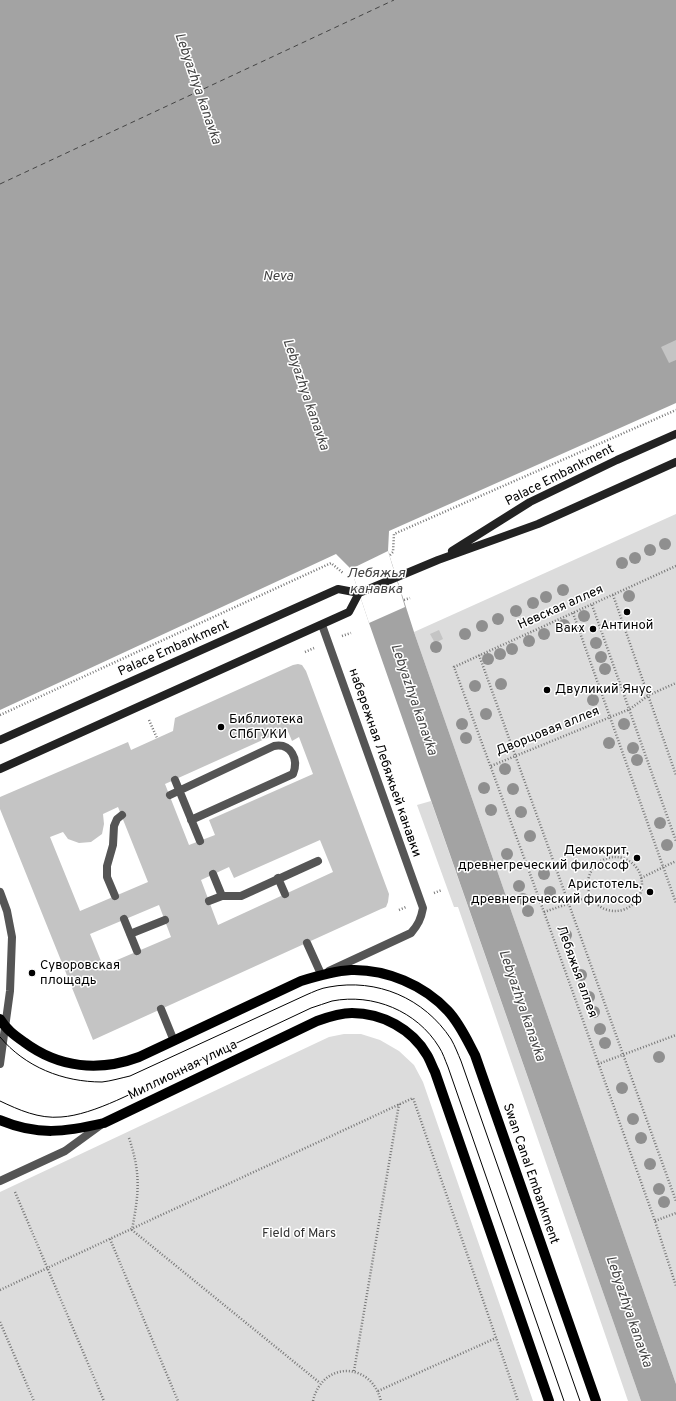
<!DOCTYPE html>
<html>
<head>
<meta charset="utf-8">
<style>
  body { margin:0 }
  canvas { display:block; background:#fff }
</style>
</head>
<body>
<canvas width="676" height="1401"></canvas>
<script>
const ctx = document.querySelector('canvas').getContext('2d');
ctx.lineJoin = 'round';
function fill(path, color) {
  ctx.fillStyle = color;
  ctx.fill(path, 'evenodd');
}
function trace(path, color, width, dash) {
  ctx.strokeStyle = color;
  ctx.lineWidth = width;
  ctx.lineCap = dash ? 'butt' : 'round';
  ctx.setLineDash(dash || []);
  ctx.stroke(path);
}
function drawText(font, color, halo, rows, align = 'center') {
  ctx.font = font + ' Overpass,sans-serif';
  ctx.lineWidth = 3;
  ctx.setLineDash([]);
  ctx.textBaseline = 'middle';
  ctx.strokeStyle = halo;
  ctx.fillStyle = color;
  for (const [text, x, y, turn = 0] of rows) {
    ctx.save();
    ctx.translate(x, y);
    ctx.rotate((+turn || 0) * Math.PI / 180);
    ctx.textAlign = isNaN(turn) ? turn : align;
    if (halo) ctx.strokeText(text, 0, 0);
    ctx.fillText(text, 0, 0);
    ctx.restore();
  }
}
fill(new Path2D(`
  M 676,514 L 676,1384 L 414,632 Z
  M 431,801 L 641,1401 L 628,1401 L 458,907 L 454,907 L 417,805 Z
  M 344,1034 L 361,1034 L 380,1040 L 399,1051 L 414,1065 L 423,1082 L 533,1401 L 0,1401 L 0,1192 L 329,1037 Z`), '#dcdcdc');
fill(new Path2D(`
  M 0,0 L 676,0 L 676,403 L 389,531 L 388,551 L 414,632 L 676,1384 L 676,1401 L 641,1401 L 369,623 L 351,569 L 336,554 L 0,710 Z`), '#a3a3a3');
fill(new Path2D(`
  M 388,551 L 405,607 L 369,623 L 351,569 Z`), '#fff');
trace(new Path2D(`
  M 0,184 L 394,0`), '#444', 1, [5, 4]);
fill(new Path2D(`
  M 676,340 L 676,360 L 669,363 L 661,347 Z
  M 439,630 L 443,639 L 435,643 L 430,634 Z
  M 298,664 L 302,665 L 306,671 L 389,894 L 388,902 L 386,907 L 381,909 L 93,1040 L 0,809 L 0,797 L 128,742 L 131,750 L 173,731 L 175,718 L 293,665 ZM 287,729 L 292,741 L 299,737 L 313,774 L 209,820 L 215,835 L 189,845 L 165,784 ZM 118,807 L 148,882 L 80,911 L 50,837 L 63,832 L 68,839 L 79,843 L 91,842 L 102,834 L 104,824 L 103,814 ZM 320,840 L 333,872 L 218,925 L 201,880 L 229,867 L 234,878 ZM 159,905 L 171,937 L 103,966 L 90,934 Z`), '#c4c4c4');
trace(new Path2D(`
  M 390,555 L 393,552 L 394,534 L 676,410
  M 676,566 L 454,667 L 544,912 L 655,1221 L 676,1286
  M 613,595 L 676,775
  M 404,600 L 410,598
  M 592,605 L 676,841
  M 573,613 L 676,903
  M 342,636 L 351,633
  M 305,652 L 314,648
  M 479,655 L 676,1201
  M 0,715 L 331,563 L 343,573
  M 149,720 L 157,738
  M 491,766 L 630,709 L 649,695 L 676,683
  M588 884a27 27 0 1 1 54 0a27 27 0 1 1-54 0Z
  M 641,878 L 676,861
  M 434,893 L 442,890
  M 399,910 L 406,907
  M 544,912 L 591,896
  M 598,1064 L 676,1035
  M 129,1138 C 141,1174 139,1192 132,1230 L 320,1383
  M 15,1192 L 104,1401
  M 655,1221 L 676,1213
  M 110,1239 L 178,1401
  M 0,1290 L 413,1098 L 518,1401
  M 0,1322 L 34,1401
  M 354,1371 L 399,1104
  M 378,1391 L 496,1338
  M 313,1401 C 322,1361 371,1361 381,1401`), '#777', 2.5, [1, 2]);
trace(new Path2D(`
  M 175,780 L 200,841
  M 170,795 L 274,746 C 291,743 299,759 293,774 L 191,820
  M 278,878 L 285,894
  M 115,896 L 107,877 L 107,866 L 113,845 L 114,826 L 117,819 L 122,815
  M 222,896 L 241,896 L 318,861
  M 209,901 L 222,896 L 213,874
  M 124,919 L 137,951
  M 130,934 L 165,920
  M 307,943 L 321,974
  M 161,1009 L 174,1041`), '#555', 8);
trace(new Path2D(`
  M 322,625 L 423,908 C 421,919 418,925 411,933 L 329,971`), '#555', 8);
trace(new Path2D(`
  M 0,892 L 7,911 L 12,937 L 10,991 L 0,1064
  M 0,1181 L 65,1151 L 102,1124`), '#555', 8);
trace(new Path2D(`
  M 452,551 L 530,502 L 617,460 L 676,434
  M 359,593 L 438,560 L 538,524 L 676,462
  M 0,740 L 338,589 L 359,593
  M 0,769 L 349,612 L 359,593`), '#222', 8);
trace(new Path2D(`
  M 0,1019 C 6,1029 14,1035 24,1042 C 59,1068 99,1072 139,1057 L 301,981 C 317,976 334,971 351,970 C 386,969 424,985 448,1011 C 460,1024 467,1040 475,1055 L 596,1401
  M 0,1120 C 38,1136 65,1132 104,1123 L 317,1021 C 328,1017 340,1013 352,1013 C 382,1013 412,1029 427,1055 C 430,1060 432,1066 435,1072 L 549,1401`), '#000', 10);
trace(new Path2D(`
  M 0,1037 C 25,1067 63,1082 102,1082 C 111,1081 121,1078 130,1076 L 306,995 C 313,992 321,988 329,987 C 377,978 424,998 451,1039 C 455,1046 458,1054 461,1061 L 580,1401
  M 0,1101 C 19,1110 39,1119 61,1117 C 94,1115 140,1089 171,1074 C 218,1052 264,1030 311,1008 C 318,1006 325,1003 332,1001 C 373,993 417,1011 439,1047 C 443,1053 445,1060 448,1067 L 564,1401`), '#000', 1);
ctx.fillStyle = '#8f8f8f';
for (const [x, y] of [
  [665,544],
  [650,550],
  [635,558],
  [622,563],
  [563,590],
  [629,596],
  [546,597],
  [533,603],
  [516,611],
  [584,616],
  [498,619],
  [564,625],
  [482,626],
  [465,634],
  [544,634],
  [529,641],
  [596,643],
  [436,647],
  [512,649],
  [500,654],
  [601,657],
  [488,659],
  [605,669],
  [501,684],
  [475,686],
  [593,700],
  [486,714],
  [462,724],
  [624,724],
  [466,738],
  [609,743],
  [633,748],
  [637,760],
  [505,769],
  [484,788],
  [513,789],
  [491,810],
  [521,812],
  [660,823],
  [530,836],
  [667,845],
  [507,854],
  [544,874],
  [519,886],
  [550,892],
  [523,899],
  [528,911],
  [566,935],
  [581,975],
  [589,997],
  [594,1012],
  [600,1029],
  [605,1043],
  [659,1057],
  [622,1088],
  [633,1119],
  [641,1138],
  [650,1164],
  [659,1189],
  [664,1202]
]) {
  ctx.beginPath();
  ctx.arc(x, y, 6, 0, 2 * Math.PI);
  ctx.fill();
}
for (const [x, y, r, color] of [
  [627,612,4,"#000"],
  [593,629,4,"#000"],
  [547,690,4,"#000"],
  [221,727,4,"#000"],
  [637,858,4,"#000"],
  [650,892,4,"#000"],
  [32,973,4,"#000"]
]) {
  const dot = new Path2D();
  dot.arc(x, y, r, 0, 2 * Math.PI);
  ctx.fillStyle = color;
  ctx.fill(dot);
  trace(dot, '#fff', 1.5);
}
drawText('13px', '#000', '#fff', [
  ["Palace Embankment",560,476,-27],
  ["Невская аллея",561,608,-24],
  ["Palace Embankment",174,649,-24],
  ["Дворцовая аллея",548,732,-22],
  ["набережная Лебяжьей канавки",384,763,71],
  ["Лебяжья аллея",576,972,70],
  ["Миллионная улица",183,1071,-26],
  ["Swan Canal Embankment",530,1174,71]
]);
drawText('13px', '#000', '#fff', [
  ["Антиной",627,626,"center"],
  ["Вакх",585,629],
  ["Двуликий Янус",555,690,"left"],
  ["Библиотека",229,720,"left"],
  ["СПбГУКИ",229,735,"left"],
  ["Демокрит,",629,851],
  ["древнегреческий философ",629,866],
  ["Аристотель,",642,885],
  ["древнегреческий философ",642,900],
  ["Суворовская",40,966,"left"],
  ["площадь",40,981,"left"]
], 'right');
drawText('13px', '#333', '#fff', [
  ["Field of Mars",299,1234]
]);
drawText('italic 14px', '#444', '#fff', [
  ["Lebyazhya kanavka",197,89,71],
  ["Neva",278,277],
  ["Lebyazhya kanavka",305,395,71],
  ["Лебяжья",376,574],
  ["канавка",376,590],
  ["Lebyazhya kanavka",413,700,71],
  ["Lebyazhya kanavka",521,1006,71],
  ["Lebyazhya kanavka",628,1312,71]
]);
</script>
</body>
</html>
